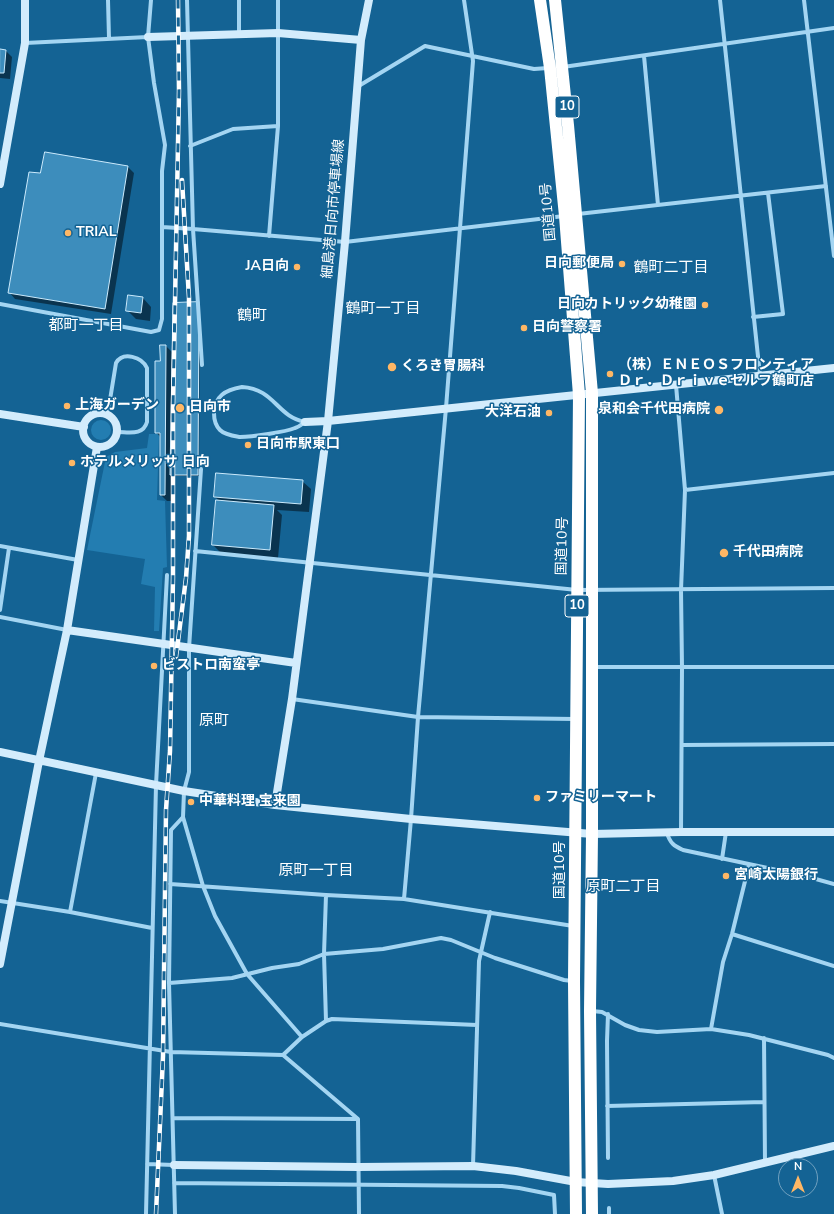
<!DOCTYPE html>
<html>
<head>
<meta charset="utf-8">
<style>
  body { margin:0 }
  #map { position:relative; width:834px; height:1214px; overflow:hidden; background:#146394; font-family:"Nunito Sans",sans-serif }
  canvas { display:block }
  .north { position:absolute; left:778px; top:1158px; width:40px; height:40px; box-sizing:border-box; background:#146394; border:1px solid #72a1bf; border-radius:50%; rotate:0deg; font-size:11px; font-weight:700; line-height:16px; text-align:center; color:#fff }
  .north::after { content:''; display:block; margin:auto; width:14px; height:18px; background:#ffb765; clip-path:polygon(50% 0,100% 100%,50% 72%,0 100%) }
</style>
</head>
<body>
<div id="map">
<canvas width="834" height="1214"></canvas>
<div class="north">N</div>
</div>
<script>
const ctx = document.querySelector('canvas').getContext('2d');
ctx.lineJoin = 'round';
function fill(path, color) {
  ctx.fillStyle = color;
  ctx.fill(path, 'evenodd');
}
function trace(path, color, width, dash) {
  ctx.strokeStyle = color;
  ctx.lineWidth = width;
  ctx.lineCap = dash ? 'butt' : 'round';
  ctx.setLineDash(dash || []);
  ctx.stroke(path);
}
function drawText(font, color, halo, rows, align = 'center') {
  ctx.font = font + ' "Nunito Sans","Noto Sans JP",sans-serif';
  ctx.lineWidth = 3;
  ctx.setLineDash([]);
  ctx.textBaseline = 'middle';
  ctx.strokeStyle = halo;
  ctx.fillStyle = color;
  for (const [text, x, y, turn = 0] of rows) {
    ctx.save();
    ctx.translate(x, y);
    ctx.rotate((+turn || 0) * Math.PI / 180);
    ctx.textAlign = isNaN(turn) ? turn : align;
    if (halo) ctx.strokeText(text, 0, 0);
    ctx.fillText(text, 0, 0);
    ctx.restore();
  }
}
fill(new Path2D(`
  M91 430a10 10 0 1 1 20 0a10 10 0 1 1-20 0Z
  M 149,434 L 159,434 L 157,500 L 165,501 L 167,567 L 163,568 L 159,631 L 154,631 L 155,587 L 141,584 L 145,559 L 87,550 L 106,457 L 115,452 L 147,448 Z`), '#237db1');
fill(new Path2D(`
  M 0,50 L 6,51 L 12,57 L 10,79 L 0,78 Z
  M 128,167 L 134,173 L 111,314 L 15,299 L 9,292 Z
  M 129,297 L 143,298 L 151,307 L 150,321 L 136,319 L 127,310 Z
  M 200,305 L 199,476 L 173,476 L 171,475 L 171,501 L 167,501 L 161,495 L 161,438 L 156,432 L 161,362 L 166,346 L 173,353 Z
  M 302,481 L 311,489 L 309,512 L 277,510 L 282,515 L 278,558 L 221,553 L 213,545 L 220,501 L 215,497 Z`), '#0007');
const building = new Path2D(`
  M 0,49 L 6,50 L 4,73 L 0,73 Z
  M 45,152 L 128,166 L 105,309 L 8,293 L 29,172 L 40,173 Z
  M 128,295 L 143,297 L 141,313 L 126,311 Z
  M 199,302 L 198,475 L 170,475 L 173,303 Z
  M 160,345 L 166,345 L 165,495 L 160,495 L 160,433 L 155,433 L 155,361 L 160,361 Z
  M 216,473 L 303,480 L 301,504 L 214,497 Z
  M 216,500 L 274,505 L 270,550 L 212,545 Z`);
fill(building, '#3d8dbc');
trace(building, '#cbeafc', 1);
trace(new Path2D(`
  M 108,0 L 109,38
  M 187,0 L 193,229 L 345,242 L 564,216
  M 239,0 L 239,33
  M 720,0 L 760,375
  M 804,0 L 834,256
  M 25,43 L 148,37
  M 644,56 L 658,205
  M 563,67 L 834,28
  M 357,87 L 425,46 L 534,69 L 548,68
  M 190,146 L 233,129 L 278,126
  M 578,214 L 826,186
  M 162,227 L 193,229 L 202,365
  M 269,236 L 278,126 L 278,0
  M 0,304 L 151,332 L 159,330 L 162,319 L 162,171 L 165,145 L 154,83 L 148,37 L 151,0
  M 753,317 L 783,314 L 768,193
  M 676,385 L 685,490 L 681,590 L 682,668 L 681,832
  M 242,387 C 275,389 276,416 305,422 C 302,424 299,427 295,428 C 285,432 252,437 240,437 C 234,436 225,435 220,430 C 216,426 214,420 214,413 C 215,396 225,390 242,387 Z
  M 106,414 L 109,406 L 116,363 C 123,351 142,357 147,368 L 147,422 C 143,436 129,432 117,432
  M 201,469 L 189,648 L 189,772 L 184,791 L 183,817 L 203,886 L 215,916 L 247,974 L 302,1037 L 326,1021 L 332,1019 L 477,1025
  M 685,490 L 834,473
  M 0,546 L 78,560
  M 195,551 L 577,590 L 834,588
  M 0,610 L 9,548
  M 0,617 L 67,630
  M 592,667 L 834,667
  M 292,699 L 418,717 L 575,719
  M 682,745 L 834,744
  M 667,833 C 670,843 674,846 683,850 L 805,876 L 834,884
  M 722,859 L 726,832
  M 170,884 L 326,895 L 404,899 L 573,926
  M 326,895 L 324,954 L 326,1021
  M 404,899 L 411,819 L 418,717 L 446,408 L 473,61 L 464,0
  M 0,901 L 70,912 L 96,773
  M 70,912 L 152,928
  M 732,934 L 834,966
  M 169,983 L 171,830 L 183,817
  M 592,1011 L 602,1012 L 625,1025 L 639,1030 L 657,1032 L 711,1029 L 749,1035 L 828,1055 L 834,1058
  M 608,1014 L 607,1041 L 608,1158
  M 0,1024 L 171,1052 L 283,1055 L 358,1119 L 359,1214
  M 711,1029 L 723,962 L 732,934 L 749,865
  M 764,1038 L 765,1163
  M 283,1055 L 302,1037
  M 607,1106 L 764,1102
  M 173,1118 L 357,1119
  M 147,1164 L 174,1165
  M 473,1166 L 479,961 L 490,912
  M 714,1175 L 722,1214
  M 174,1183 L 502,1186 L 519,1188 L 554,1195 L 555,1214
  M 146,1214 L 156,785 L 167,575
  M 175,1214 L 169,983 L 232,978 L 272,968 L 299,964 L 324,954 L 383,949 L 441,938 L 451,940 L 495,958 L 564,980 L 572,981
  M 609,1214 L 609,1208`), '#a4d5f2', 4);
trace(new Path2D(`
  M 148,37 L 278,33 L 361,40
  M 0,184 L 25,43 L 25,0
  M83 430a17 17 0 1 1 34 0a17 17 0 1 1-34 0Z
  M 0,414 L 84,427
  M 305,422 L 328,421 L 834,368
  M 67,630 L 296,663
  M 0,752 L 184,791 L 275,805 L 411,819 L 592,834 L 681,832 L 834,832
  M 275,805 L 292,699 L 328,421 L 345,242 L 361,40 L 369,0
  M 0,964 L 39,761 L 67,630 L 97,447
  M 174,1165 L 358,1167 L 473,1166 L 516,1171 L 576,1182 L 608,1184 L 673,1181 L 714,1175 L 834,1146`), '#d3ecfc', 8);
trace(new Path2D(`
  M 540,0 L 550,68 L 565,216 L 579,395 L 574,981 L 576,1214
  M 555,0 L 568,125 L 592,393 L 592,834 L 590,1011 L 592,1214`), '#fff', 12);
const rail = new Path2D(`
  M 176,657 L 186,578 L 189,536 L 189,298 L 182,180
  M 156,1214 L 163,1056 L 166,810 L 170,751 L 173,577 L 173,408 L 179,91 L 178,0`);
trace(rail, '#fff', 4.5);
trace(rail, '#146394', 3, [9]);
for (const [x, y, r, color] of [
  [68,233,4,"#ffb765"],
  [622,264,4,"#ffb765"],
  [297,267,4,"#ffb765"],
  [705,305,4,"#ffb765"],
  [524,328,4,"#ffb765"],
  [392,367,5,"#ffb765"],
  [610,374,4,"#ffb765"],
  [67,406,4,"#ffb765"],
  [180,408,5,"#ffb765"],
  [719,410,5,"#ffb765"],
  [549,413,4,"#ffb765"],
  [248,445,4,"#ffb765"],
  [72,463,4,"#ffb765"],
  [724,553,5,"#ffb765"],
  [154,666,4,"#ffb765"],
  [537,798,4,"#ffb765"],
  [191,802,4,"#ffb765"],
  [726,876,4,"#ffb765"]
]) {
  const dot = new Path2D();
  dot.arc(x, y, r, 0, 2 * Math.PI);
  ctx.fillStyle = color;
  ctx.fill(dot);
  trace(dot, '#146394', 1.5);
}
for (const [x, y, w] of [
  [567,107,24],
  [577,606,24]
]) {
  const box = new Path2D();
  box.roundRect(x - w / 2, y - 11, w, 22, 3);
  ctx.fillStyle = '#146394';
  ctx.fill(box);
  trace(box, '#fff', 1);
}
drawText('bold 13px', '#fff', null, [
  ["10",567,107],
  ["10",577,606]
]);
drawText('14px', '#fff', '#146394', [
  ["細島港日向市停車場線",334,209,-85],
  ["国道10号",549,212,-95],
  ["国道10号",563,546,-89],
  ["国道10号",561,870,-90]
]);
drawText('bold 14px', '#fff', '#146394', [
  ["TRIAL",76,233],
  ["日向郵便局",614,264,"right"],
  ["JA日向",289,267,"right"],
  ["日向カトリック幼稚園",697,305,"right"],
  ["日向警察署",532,328],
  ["（株）ＥＮＥＯＳフロンティア",618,366],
  ["Ｄｒ．Ｄｒｉｖｅセルフ鶴町店",618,382],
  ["くろき胃腸科",401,367],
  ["上海ガーデン",75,406],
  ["日向市",189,408],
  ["泉和会千代田病院",710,410,"right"],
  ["大洋石油",541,413,"right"],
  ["日向市駅東口",256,445],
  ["ホテルメリッサ 日向",80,463],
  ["千代田病院",733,553],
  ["ビストロ南蛮亭",162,666],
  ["ファミリーマート",545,798],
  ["中華料理 宝来園",199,802],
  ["宮崎太陽銀行",734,876]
], 'left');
drawText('15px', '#fff', '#146394', [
  ["鶴町二丁目",671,268],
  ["鶴町一丁目",383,309],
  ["鶴町",252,316],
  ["都町一丁目",86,326],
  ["原町",214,721],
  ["原町一丁目",316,871],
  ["原町二丁目",623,887]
]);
</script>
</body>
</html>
